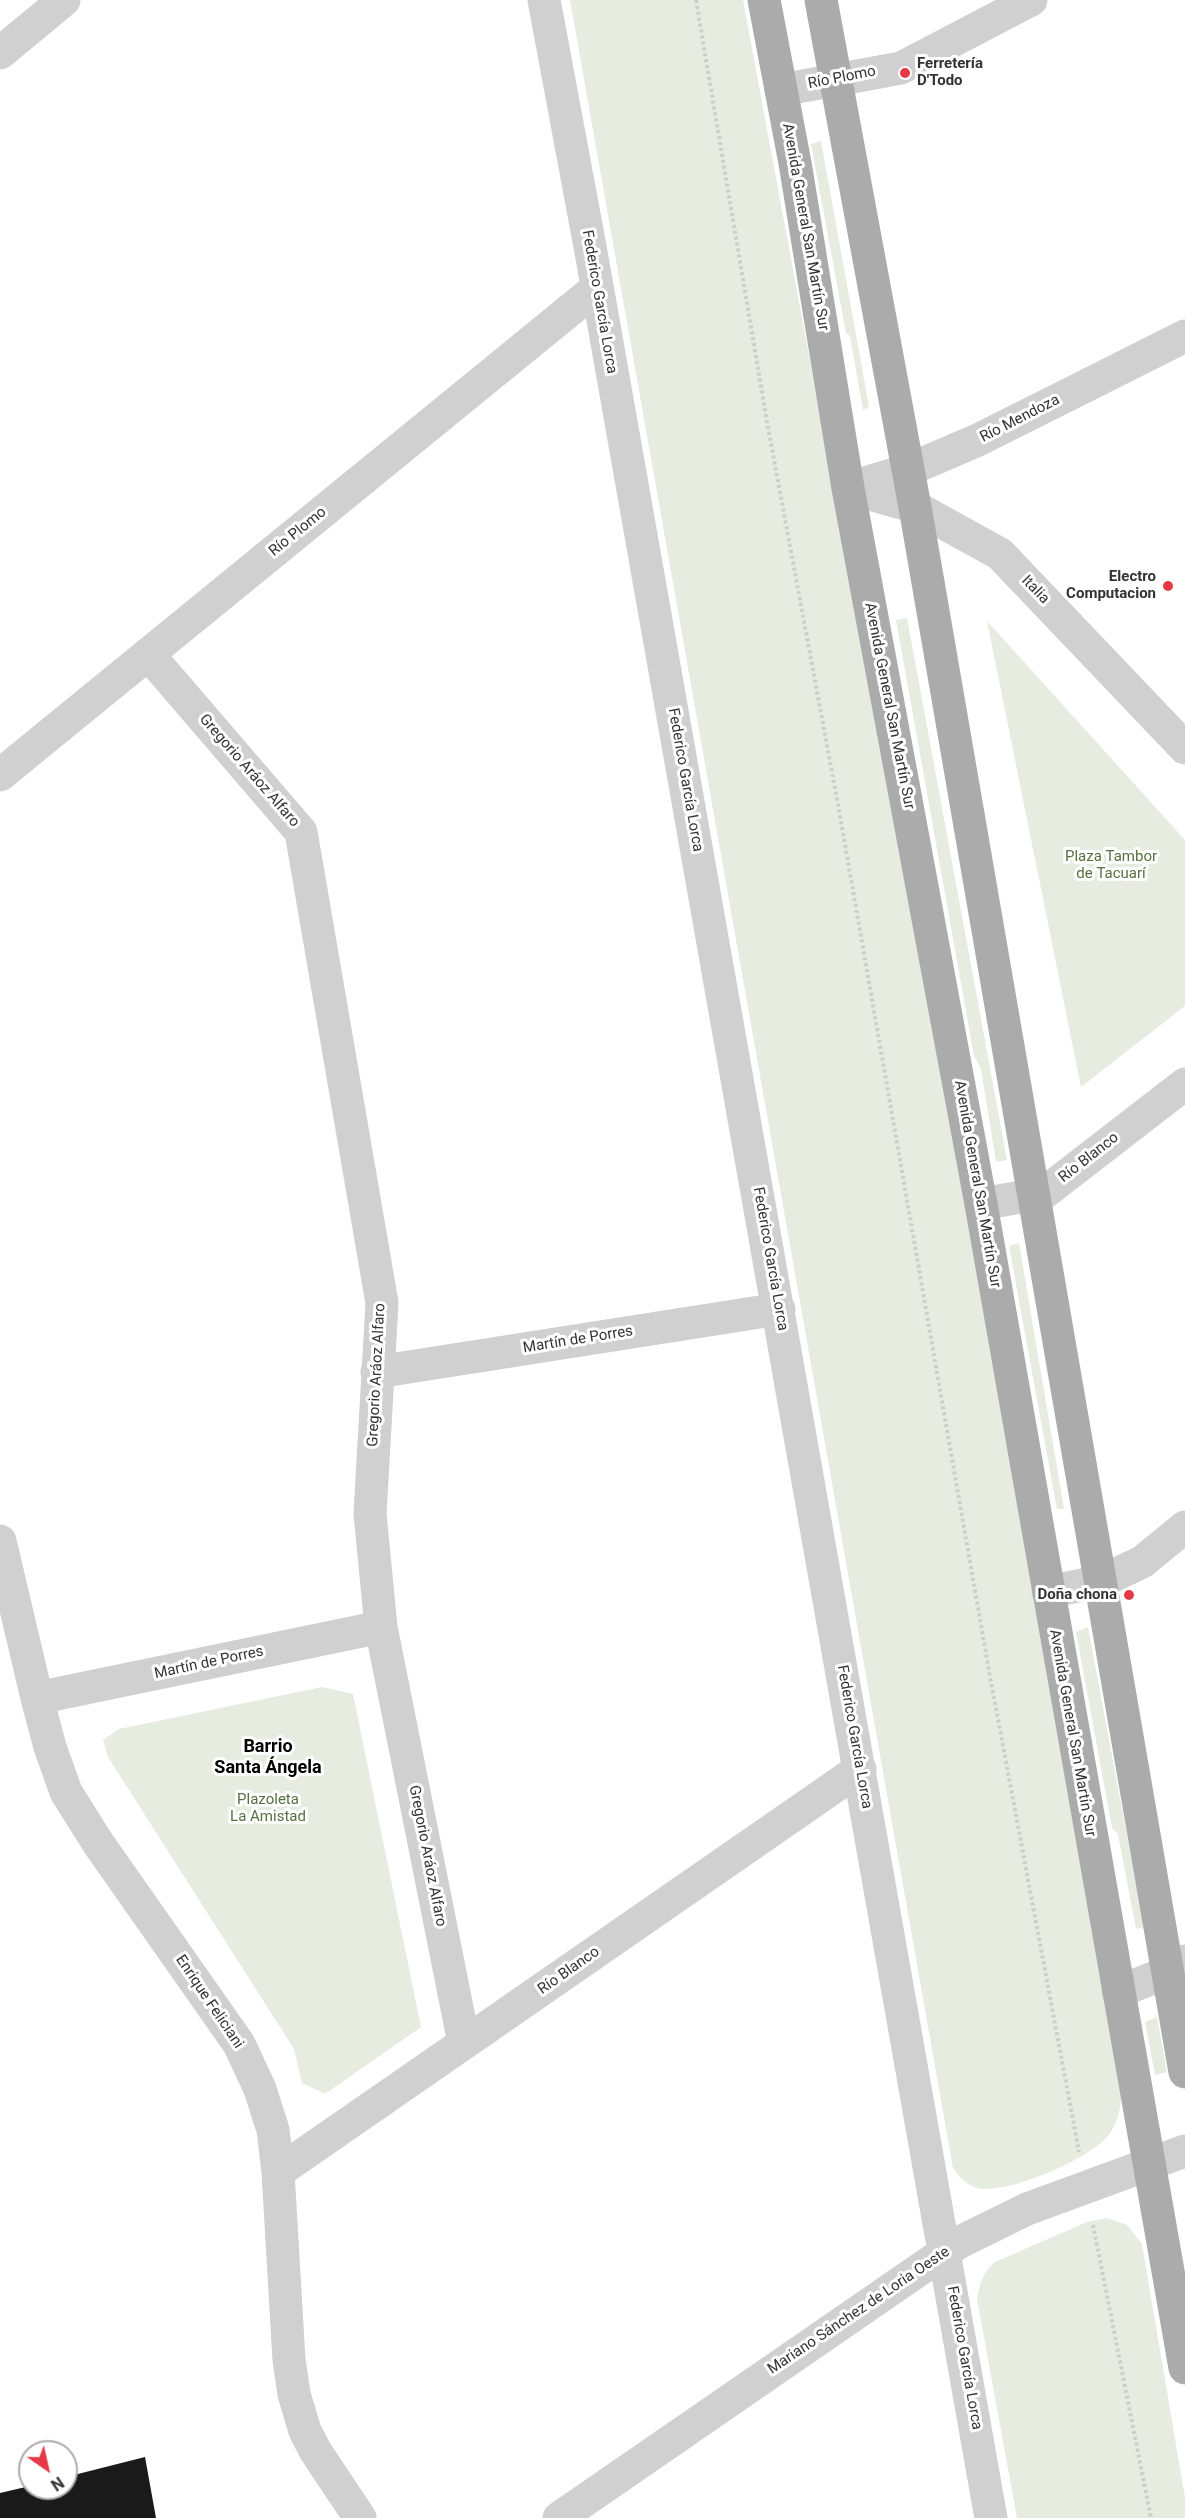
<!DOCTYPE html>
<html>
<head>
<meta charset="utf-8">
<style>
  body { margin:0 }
  #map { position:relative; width:1185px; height:2518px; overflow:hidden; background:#fff; font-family:Roboto,sans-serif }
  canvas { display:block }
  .north { position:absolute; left:18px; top:2440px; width:60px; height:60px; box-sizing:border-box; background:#fff; border:2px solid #adadad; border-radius:50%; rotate:146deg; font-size:16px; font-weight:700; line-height:24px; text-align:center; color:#333 }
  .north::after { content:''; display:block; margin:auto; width:21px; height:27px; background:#e63946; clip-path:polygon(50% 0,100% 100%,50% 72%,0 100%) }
</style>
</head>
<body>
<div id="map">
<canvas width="1185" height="2518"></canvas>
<div class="north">N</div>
</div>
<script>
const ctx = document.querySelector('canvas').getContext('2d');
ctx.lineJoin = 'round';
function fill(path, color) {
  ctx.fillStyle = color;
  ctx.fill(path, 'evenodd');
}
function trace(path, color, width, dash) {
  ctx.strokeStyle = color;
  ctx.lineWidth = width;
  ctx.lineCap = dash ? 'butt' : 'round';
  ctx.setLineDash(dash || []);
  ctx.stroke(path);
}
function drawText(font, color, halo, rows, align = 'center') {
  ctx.font = font + ' Roboto,sans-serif';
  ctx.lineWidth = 6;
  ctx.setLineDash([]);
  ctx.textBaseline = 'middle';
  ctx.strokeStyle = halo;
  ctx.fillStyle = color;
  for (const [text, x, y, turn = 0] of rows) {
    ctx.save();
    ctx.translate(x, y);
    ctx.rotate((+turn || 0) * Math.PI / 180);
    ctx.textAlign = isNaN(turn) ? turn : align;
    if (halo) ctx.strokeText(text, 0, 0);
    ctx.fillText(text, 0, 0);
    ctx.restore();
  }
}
fill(new Path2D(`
  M 570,0 L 743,0 L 964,1191 L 1122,2090 C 1121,2106 1118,2125 1107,2137 C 1087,2160 1007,2195 977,2188 C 965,2184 960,2178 953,2168 Z
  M 821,141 L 869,407 L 863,410 L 850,336 L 846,333 L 811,144 Z
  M 907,618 L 1007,1160 L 996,1162 L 981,1069 L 974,1056 L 896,620 Z
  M 987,621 L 1185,840 L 1185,1006 L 1081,1087 Z
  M 1019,1243 L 1064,1509 L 1057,1509 L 1009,1246 Z
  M 1088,1627 L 1144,1927 L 1136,1929 L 1118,1834 L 1112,1828 L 1076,1632 Z
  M 322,1687 L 353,1694 L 421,2027 L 325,2094 L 302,2083 L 294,2049 L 108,1757 L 103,1740 L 119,1729 Z
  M 1157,2017 L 1167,2072 L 1155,2075 L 1145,2022 Z
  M 1107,2218 L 1127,2225 L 1142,2244 L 1185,2498 L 1185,2518 L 1017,2518 L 977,2299 C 980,2283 983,2272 995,2262 L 1087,2222 Z`), '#e6ecdf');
fill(new Path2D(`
  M 145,2457 L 156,2518 L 0,2518 L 0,2493 L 30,2486 L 30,2488 L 66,2488 L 66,2477 Z`), '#1a1a1a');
trace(new Path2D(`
  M 696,0 L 767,422 L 839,810 L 989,1671 L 1079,2152
  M 1093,2225 L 1151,2518`), '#cdcdcd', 4, [3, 3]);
trace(new Path2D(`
  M 544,0 L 591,252 L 991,2518
  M 0,53 L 64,0
  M 781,90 L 901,68 L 1031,0
  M 148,654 L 301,832 L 382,1303 L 370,1514 L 381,1627 L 464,2043
  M 0,775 L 597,288
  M 981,1204 L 1044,1193 L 1185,1084
  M 377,1372 L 779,1309
  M 0,1541 L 37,1698 L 50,1747 L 66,1792 L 98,1843 L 239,2044 L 260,2089 L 273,2130 L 278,2172 L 289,2360 L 294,2394 L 305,2431 L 316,2452 L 360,2518
  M 1048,1592 L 1102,1581 L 1142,1562 L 1185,1527
  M 37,1698 L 381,1627
  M 1118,1992 L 1168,1972 L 1185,1961
  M 278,2172 L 860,1769`), '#d0d0d0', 33);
trace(new Path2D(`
  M 848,488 L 915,507 L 1000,554 L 1185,748
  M 848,488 L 908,470 L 978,440 L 1185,336
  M 559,2518 L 958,2243 L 1027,2209 L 1185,2151`), '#d0d0d0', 33);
trace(new Path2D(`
  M 764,0 L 795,163 L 848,488 L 981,1204 L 1185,2368
  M 821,0 L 915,507 L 1185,2072`), '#ababab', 33);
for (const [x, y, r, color] of [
  [905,73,6,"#e63946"],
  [1168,586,6,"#e63946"],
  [1129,1595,6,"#e63946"]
]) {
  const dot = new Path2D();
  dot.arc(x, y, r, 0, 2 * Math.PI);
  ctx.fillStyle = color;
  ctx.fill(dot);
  trace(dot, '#fff', 2);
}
drawText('bold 15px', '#333', '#fff', [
  ["Ferretería",917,64,"left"],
  ["D'Todo",917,81,"left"],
  ["Electro",1156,577],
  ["Computacion",1156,594],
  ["Doña chona",1117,1595]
], 'right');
drawText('15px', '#333', '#fff', [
  ["Río Plomo",842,78,-11],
  ["Avenida General San Martín Sur",805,227,80],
  ["Federico García Lorca",599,302,80],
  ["Río Mendoza",1020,419,-27],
  ["Río Plomo",298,532,-39],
  ["Italia",1035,590,46],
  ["Avenida General San Martín Sur",889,706,79],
  ["Gregorio Aráoz Alfaro",249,771,49],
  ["Federico García Lorca",685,780,80],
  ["Río Blanco",1089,1158,-38],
  ["Avenida General San Martín Sur",977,1184,80],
  ["Federico García Lorca",770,1259,80],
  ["Martín de Porres",578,1340,-9],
  ["Gregorio Aráoz Alfaro",377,1375,-87],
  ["Martín de Porres",209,1663,-12],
  ["Avenida General San Martín Sur",1072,1733,80],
  ["Federico García Lorca",854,1737,80],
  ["Gregorio Aráoz Alfaro",427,1856,79],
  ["Río Blanco",569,1971,-35],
  ["Enrique Feliciani",209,2002,56],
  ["Mariano Sánchez de Loria Oeste",859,2311,-34],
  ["Federico García Lorca",964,2358,80]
]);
drawText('15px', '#56703f', '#fff', [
  ["Plaza Tambor",1111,857],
  ["de Tacuarí",1111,874],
  ["Plazoleta",268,1800],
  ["La Amistad",268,1817]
]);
drawText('bold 18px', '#000', '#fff', [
  ["Barrio",268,1747],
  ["Santa Ángela",268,1768]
]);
</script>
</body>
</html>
